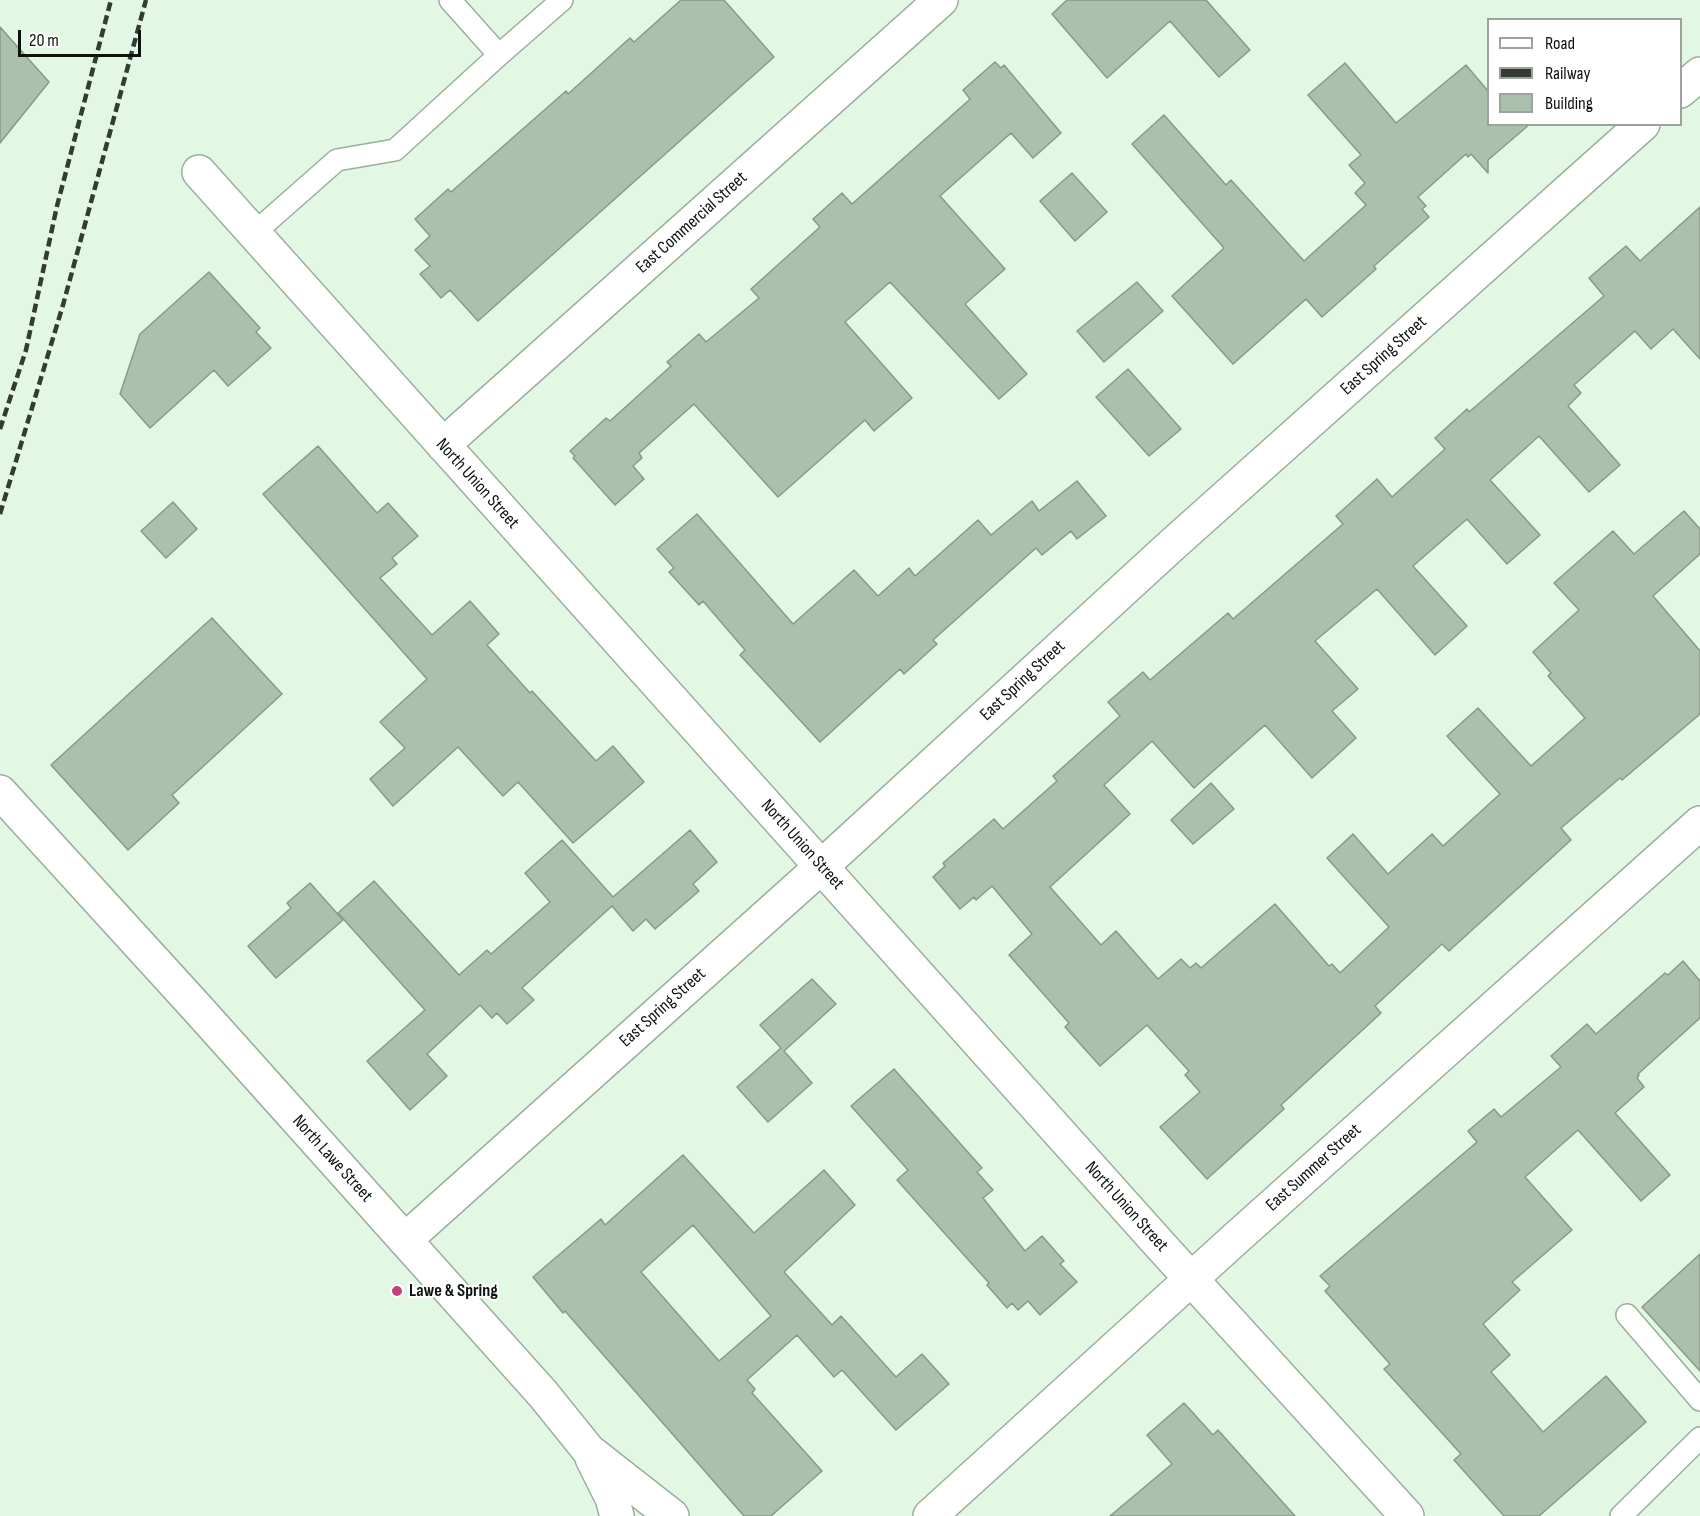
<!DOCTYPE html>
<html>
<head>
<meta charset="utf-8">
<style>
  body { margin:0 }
  #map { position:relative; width:1700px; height:1516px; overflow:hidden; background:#e3f8e4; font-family:"Sofia Sans Condensed",sans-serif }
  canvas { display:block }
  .legend { position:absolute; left:1487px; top:18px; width:195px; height:108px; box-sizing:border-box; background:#fff; border:2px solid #9ea19e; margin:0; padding:8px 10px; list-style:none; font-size:18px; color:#0c130d }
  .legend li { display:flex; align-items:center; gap:12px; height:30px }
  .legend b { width:30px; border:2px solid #9ea19e }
  .scale { position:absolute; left:18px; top:30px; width:123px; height:27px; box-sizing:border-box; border:3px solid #0c130d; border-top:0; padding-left:8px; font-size:18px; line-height:21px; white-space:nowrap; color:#0c130d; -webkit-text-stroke:4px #fff; paint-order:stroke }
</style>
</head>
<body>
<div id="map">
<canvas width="1700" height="1516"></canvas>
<ul class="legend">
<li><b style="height:8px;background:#fff"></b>Road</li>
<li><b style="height:8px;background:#323c33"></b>Railway</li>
<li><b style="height:16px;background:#acc1ad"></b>Building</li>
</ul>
<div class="scale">20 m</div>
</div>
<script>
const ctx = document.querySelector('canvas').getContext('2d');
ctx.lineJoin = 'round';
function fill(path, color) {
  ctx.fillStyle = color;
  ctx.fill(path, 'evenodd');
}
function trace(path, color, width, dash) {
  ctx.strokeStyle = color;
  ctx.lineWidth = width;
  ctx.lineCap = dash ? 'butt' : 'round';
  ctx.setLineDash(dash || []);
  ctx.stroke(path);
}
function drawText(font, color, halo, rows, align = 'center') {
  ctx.font = font + ' "Sofia Sans Condensed",sans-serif';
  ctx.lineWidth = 4.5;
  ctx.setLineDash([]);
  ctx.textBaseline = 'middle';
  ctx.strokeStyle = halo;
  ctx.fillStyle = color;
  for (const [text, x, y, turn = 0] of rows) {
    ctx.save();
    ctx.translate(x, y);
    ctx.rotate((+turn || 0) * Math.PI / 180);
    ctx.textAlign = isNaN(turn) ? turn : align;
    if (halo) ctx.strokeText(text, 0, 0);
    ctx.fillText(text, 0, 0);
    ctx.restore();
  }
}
const building = new Path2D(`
  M 681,0 L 724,0 L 774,57 L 478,321 L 450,290 L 441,298 L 420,274 L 430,266 L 415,250 L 430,236 L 415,219 L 448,189 L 451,192 L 566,91 L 568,94 L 630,38 L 634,42 Z
  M 1067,0 L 1206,0 L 1250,50 L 1219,77 L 1170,21 L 1107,78 L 1052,14 Z
  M 0,27 L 49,82 L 0,143 Z
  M 995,62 L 1001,68 L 1004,65 L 1061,133 L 1033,158 L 1011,133 L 940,196 L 1005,269 L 965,304 L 1027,374 L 999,399 L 890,282 L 845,322 L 912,398 L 874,431 L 865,420 L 778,497 L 694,404 L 639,453 L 642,458 L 633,466 L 644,479 L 615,505 L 573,458 L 575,456 L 570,451 L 606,418 L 610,421 L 671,366 L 667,362 L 699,334 L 706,342 L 759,298 L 751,289 L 820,227 L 813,219 L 842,193 L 852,204 L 968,101 L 970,99 L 963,90 Z
  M 1345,63 L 1396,123 L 1466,65 L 1488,91 L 1488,124 L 1530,124 L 1488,160 L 1488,173 L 1471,154 L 1468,157 L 1466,154 L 1418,197 L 1426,206 L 1422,209 L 1429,217 L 1374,266 L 1376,269 L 1322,317 L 1306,299 L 1233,364 L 1172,296 L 1224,248 L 1132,144 L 1164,115 L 1226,185 L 1231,180 L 1304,261 L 1366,205 L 1355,193 L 1365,183 L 1349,165 L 1361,155 L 1308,95 Z
  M 1072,173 L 1107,212 L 1075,241 L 1040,201 Z
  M 1700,207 L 1700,359 L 1673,329 L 1651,349 L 1635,331 L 1574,385 L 1581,393 L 1568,406 L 1620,465 L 1589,492 L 1539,436 L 1490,480 L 1540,535 L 1507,564 L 1467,519 L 1413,566 L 1467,626 L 1435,655 L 1377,589 L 1315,641 L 1358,689 L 1332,711 L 1356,738 L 1312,778 L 1265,725 L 1194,788 L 1152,741 L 1104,785 L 1130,814 L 1050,887 L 1101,945 L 1116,931 L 1158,979 L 1181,959 L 1190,968 L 1196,963 L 1201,968 L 1275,904 L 1329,966 L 1332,964 L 1340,973 L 1389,927 L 1327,858 L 1353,834 L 1388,874 L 1432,834 L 1443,846 L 1500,794 L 1447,736 L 1478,708 L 1531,766 L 1585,718 L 1548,676 L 1551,673 L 1533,652 L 1579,610 L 1554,583 L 1613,531 L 1634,554 L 1684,511 L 1700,529 L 1700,554 L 1653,596 L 1700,651 L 1700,714 L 1622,780 L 1620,778 L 1561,828 L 1571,840 L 1449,951 L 1442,944 L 1375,1006 L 1381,1013 L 1281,1105 L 1284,1109 L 1207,1179 L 1160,1127 L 1200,1092 L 1185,1075 L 1189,1071 L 1147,1025 L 1100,1066 L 1065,1027 L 1069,1023 L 1009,955 L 1032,934 L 992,886 L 976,900 L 974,897 L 960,909 L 933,877 L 945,866 L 943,863 L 994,819 L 1003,829 L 1057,781 L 1053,776 L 1120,716 L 1108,702 L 1143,672 L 1150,680 L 1228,613 L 1233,619 L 1343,524 L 1336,516 L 1377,479 L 1392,497 L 1445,449 L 1435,438 L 1467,409 L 1469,412 L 1604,296 L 1589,278 L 1626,246 L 1640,261 Z
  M 209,272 L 260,328 L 256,332 L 271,348 L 228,386 L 214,370 L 150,428 L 120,394 L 140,334 Z
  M 1137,282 L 1163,311 L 1104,362 L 1077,331 Z
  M 1128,369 L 1181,429 L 1149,456 L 1096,397 Z
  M 318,446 L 377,513 L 388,503 L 418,536 L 392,558 L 397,564 L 380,578 L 432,635 L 470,601 L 499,634 L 487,645 L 530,693 L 532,691 L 596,761 L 613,746 L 644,782 L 573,843 L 518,782 L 503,796 L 458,747 L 393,806 L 370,779 L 405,748 L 380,722 L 427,679 L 263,494 Z
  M 1077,481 L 1106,516 L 1077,539 L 1071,531 L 1042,555 L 1036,548 L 933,640 L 937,644 L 904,674 L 900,669 L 820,742 L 740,655 L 745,650 L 703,601 L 699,605 L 669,572 L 674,568 L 657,549 L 697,514 L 793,624 L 854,570 L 878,596 L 909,568 L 915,576 L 978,520 L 991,535 L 1032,501 L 1039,511 Z
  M 173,502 L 197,529 L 166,558 L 141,531 Z
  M 212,618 L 282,694 L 172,795 L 179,803 L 128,850 L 51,765 Z
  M 1211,783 L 1234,809 L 1193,844 L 1171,820 Z
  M 690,830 L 717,862 L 693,884 L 699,891 L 655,929 L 646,919 L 633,931 L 612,906 L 522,988 L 534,1000 L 507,1024 L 497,1013 L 492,1018 L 480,1005 L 427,1054 L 447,1076 L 410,1110 L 367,1061 L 425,1010 L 338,913 L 374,881 L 459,975 L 487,950 L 491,954 L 550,902 L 525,873 L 562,840 L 613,897 Z
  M 310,883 L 343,920 L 276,978 L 248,946 L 291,908 L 287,903 Z
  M 1683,961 L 1700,981 L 1700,1018 L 1638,1074 L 1639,1075 L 1637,1078 L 1644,1087 L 1615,1113 L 1670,1175 L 1641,1201 L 1578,1130 L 1525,1177 L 1572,1230 L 1512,1282 L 1520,1290 L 1483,1324 L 1510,1355 L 1491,1372 L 1543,1432 L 1606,1376 L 1646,1422 L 1539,1516 L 1504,1516 L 1454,1460 L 1461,1454 L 1384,1369 L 1390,1364 L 1325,1291 L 1330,1286 L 1320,1276 L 1477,1142 L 1468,1131 L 1494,1109 L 1501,1117 L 1561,1067 L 1551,1056 L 1587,1024 L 1596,1034 L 1665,973 L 1668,975 Z
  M 812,979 L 836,1004 L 784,1051 L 812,1083 L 768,1122 L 737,1087 L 781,1048 L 760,1025 Z
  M 894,1069 L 982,1168 L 977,1172 L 993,1190 L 983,1198 L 1025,1251 L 1042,1236 L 1064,1261 L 1060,1264 L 1077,1282 L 1040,1315 L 1028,1301 L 1018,1310 L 1012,1303 L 1007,1308 L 987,1285 L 989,1283 L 897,1180 L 908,1170 L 851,1106 Z
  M 683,1155 L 754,1233 L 824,1170 L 855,1205 L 784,1272 L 832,1325 L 841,1316 L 896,1377 L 922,1354 L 949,1384 L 896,1430 L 842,1370 L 834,1377 L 797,1335 L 747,1380 L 755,1389 L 752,1393 L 822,1471 L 771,1516 L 744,1516 L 565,1311 L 563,1313 L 533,1277 L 601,1219 L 605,1225 ZM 693,1225 L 771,1316 L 719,1361 L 641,1272 Z
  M 1700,1254 L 1700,1371 L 1642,1307 Z
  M 1184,1403 L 1213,1435 L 1218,1430 L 1295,1516 L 1110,1516 L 1172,1464 L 1147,1435 Z`);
fill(building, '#acc1ad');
trace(building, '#879b88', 1.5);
const service = new Path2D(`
  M 499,55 L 562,0
  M 253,234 L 337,160 L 395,150 L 499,55 L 450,0
  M 1627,1315 L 1700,1400
  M 1621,1516 L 1700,1438`);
const minor = new Path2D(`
  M 1680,91 L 1700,74
  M 199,172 L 1161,1246 L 1407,1516
  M 443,445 L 941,0
  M 405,1240 L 821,867 L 1172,545 L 1643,124
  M 930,1516 L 1234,1240 L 1700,823`);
const secondary = new Path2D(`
  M 0,792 L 198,1009 L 543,1394 L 589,1451 L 672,1516
  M 592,1458 L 612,1498 L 617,1516`);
trace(service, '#9aaf9c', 24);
trace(minor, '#9aaf9c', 36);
trace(secondary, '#9aaf9c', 36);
trace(service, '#fff', 21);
trace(minor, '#fff', 33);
trace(secondary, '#fff', 33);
trace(new Path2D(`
  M 0,429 L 26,350 L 57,206 L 111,0
  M 0,514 L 63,305 L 146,0`), '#323c33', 4.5, [9, 4.5]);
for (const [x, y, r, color] of [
  [397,1291,6,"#c73f7c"]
]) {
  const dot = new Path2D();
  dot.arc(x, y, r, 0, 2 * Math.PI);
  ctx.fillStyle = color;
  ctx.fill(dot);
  trace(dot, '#fff', 2);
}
drawText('18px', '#0c130d', '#fff', [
  ["East Commercial Street",692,223,-42],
  ["East Spring Street",1384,356,-42],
  ["North Union Street",477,484,48],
  ["East Spring Street",1023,681,-43],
  ["North Union Street",802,845,48],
  ["East Spring Street",663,1008,-42],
  ["North Lawe Street",332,1159,48],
  ["East Summer Street",1314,1168,-42],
  ["North Union Street",1126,1207,48]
]);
drawText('bold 18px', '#0c130d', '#fff', [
  ["Lawe & Spring",409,1291]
], 'left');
</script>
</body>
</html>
